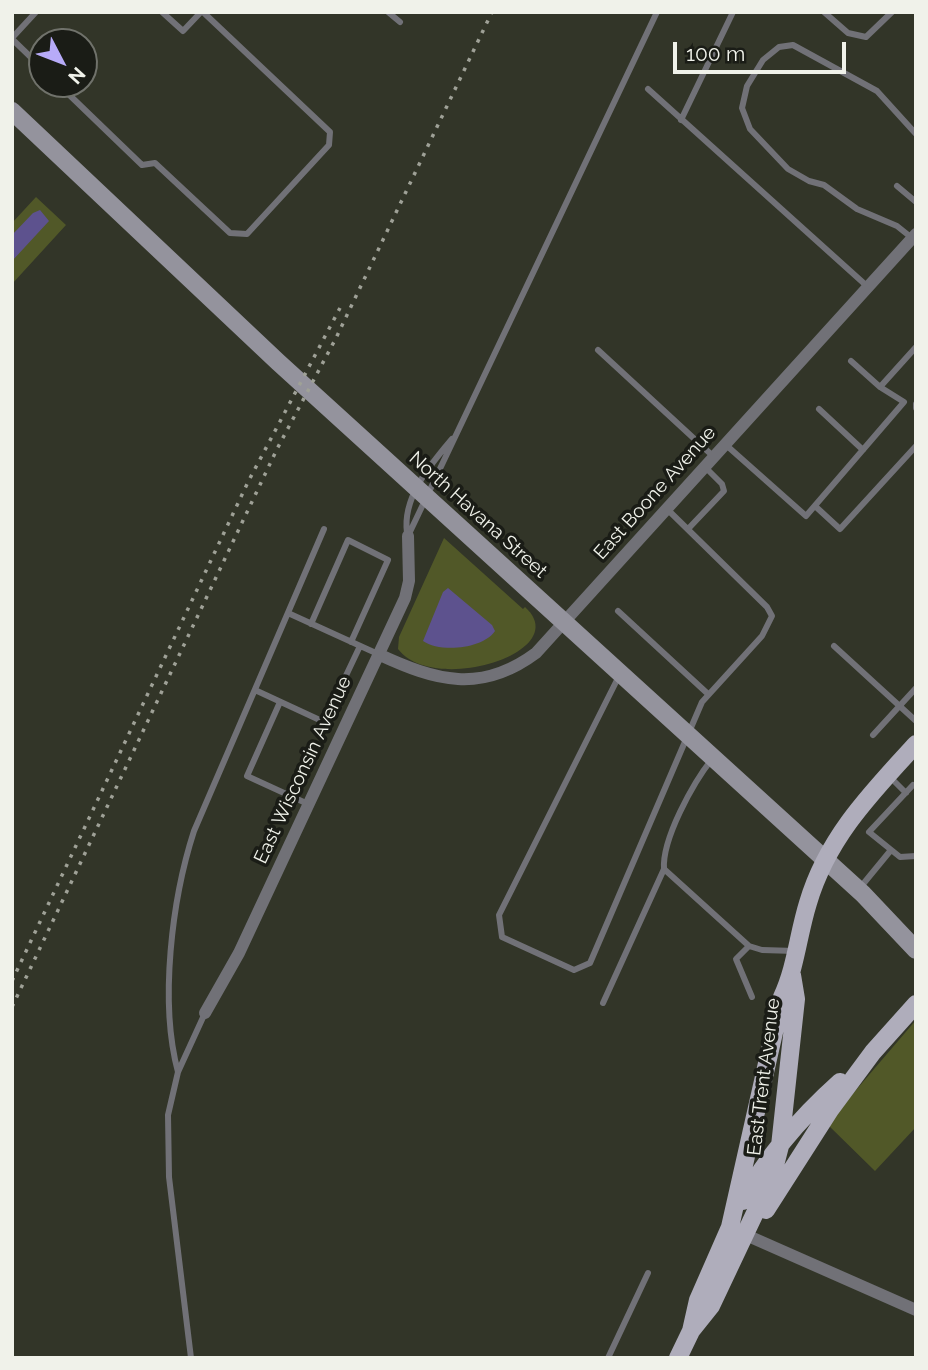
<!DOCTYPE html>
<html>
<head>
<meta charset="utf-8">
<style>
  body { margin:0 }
  #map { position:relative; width:928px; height:1370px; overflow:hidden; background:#323528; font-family:Raleway,sans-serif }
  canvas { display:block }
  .frame { position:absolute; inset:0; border:14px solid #f0f2ea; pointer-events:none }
  .north { position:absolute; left:28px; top:28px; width:70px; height:70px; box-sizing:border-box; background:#1a1c16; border:2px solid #70726b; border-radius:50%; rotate:132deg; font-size:19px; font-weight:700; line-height:28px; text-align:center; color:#f0f2ea }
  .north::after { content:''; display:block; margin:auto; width:24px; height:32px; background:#b7abf8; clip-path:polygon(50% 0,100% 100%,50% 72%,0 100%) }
  .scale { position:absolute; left:673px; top:42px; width:173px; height:32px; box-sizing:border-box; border:4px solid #f0f2ea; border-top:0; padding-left:9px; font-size:21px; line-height:24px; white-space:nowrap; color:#f0f2ea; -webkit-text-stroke:5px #1a1c16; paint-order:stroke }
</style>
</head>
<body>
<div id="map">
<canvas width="928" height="1370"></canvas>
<div class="frame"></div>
<div class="north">N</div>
<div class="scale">100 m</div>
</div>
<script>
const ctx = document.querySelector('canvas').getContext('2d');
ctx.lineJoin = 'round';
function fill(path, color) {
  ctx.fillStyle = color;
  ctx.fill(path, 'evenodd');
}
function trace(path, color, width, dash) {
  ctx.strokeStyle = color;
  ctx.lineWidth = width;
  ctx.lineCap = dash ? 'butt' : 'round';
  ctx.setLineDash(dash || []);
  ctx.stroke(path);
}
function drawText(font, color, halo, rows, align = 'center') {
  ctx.font = font + ' Raleway,sans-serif';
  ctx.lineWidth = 7;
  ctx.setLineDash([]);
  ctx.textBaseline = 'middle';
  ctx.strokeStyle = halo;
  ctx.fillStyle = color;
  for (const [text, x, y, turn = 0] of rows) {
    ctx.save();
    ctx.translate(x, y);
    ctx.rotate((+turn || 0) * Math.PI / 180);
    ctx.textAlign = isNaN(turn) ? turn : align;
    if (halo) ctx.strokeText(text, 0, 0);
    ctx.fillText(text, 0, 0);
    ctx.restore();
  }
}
fill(new Path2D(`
  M 36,197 L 66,225 L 12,284 L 12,223 Z
  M 444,538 L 523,609 L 525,607 C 575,652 434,696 398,649 L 399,637 Z
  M 916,1020 L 916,1127 L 875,1171 L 827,1124 Z`), '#515828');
fill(new Path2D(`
  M 40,210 L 49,221 L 12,261 L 12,235 L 33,213 Z
  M 448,588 L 492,625 L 495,631 C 483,649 440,653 423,641 L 443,592 Z`), '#5d528e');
trace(new Path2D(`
  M 162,12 L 183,31 L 201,12
  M 388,12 L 400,22
  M 824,12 L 848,33 L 866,37 L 892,12
  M 12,38 L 36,12
  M 12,39 L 42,68
  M 58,84 L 142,165 L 155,163 L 230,233 L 247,234 L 329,145 L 330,132 L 203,12
  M 648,89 L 868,287
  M 681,120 L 733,12
  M 897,186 L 916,202
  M 912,238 L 897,226 L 857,209 L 824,185 L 809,181 L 788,169 L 750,129 L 742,108 L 747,86 L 763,60 L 779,47 L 793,45 L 877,91 L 916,134
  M 598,350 L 714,457
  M 851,361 L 880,387 L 916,347
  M 916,404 L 916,408
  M 819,409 L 863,450
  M 726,445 L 806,516 L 904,402 L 880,387
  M 815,506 L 840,529 L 916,446
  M 688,529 L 724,491 L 722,484 L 705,467
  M 407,533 C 402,497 431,464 452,439
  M 408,536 L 657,12
  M 618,611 L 708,694
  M 288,613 L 378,654
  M 311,624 L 348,540 L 388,560 L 351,642
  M 834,646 L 916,721
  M 619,676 L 499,915 L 502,937 L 574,970 L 590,963 L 702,702 L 762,636 L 772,616 L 767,607 L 667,509
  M 255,690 L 324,722 L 360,646
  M 280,702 L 247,776 L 308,804
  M 873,735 L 916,688
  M 890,777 L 906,793
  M 913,785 L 869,832 L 900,857 L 916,856
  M 664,869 L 749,946 L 736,959 L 752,997
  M 859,889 L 891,850
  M 749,946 L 762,950 L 795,951
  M 603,1003 L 664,869 C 662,839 693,783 712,759
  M 178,1072 C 159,1002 172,899 194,831 L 324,529
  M 191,1358 L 169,1177 L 168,1115 L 178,1072 L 205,1013
  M 608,1358 L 648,1273`), '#717177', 6);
trace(new Path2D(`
  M 378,654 C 436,681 481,694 536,653 L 916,234
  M 205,1013 L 239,953 L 405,598 L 409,581 L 408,536
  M 746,1235 L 916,1310`), '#717177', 12);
trace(new Path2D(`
  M 12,111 L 278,362 L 863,894 L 916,950`), '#94939d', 18);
trace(new Path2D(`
  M 743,1201 C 767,1156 802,1116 840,1082
  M 766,1210 L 830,1110 L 873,1052 L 916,1004
  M 691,1331 L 698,1300 L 730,1227 L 782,997 C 796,967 798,935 808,903 C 827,838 871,793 916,744
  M 678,1358 L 691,1331 L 711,1306 L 772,1177 L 780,1146 L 796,999 L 792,975`), '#afadbb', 18);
trace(new Path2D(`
  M 12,981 L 248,482 L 340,308
  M 12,1007 L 277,449 L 336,338 L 492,12`), '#9fa197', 3.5, [3.5, 7]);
drawText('19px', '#f0f2ea', '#1a1c16', [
  ["East Boone Avenue",655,493,-48],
  ["North Havana Street",478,515,42],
  ["East Wisconsin Avenue",303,770,-65],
  ["East Trent Avenue",764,1077,-83]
]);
</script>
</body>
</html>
